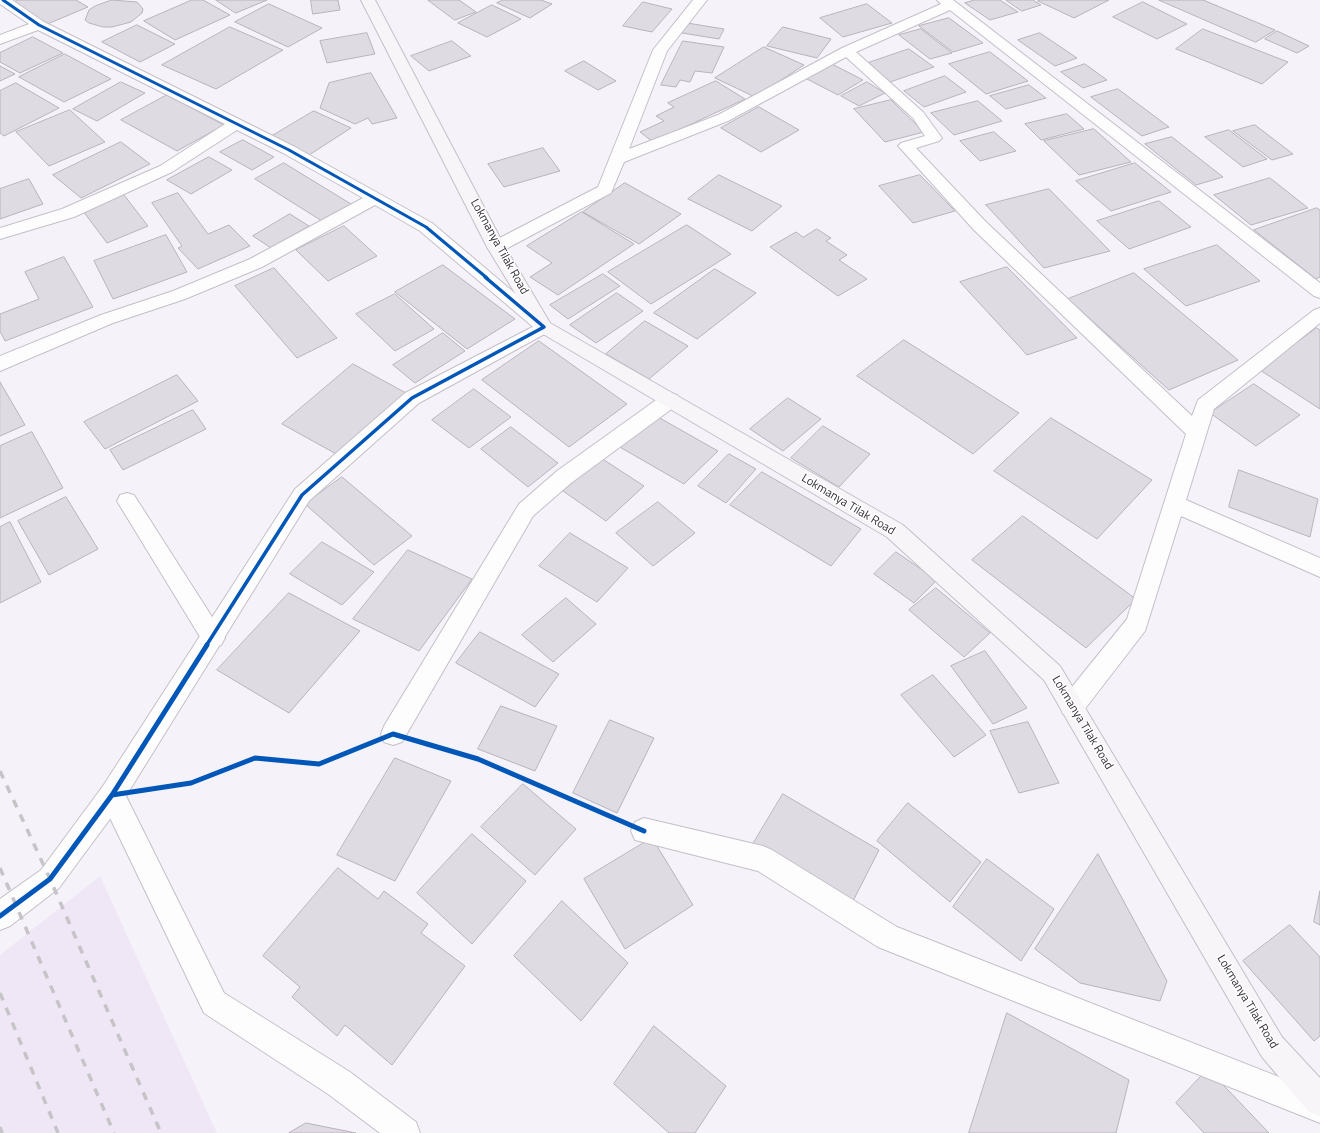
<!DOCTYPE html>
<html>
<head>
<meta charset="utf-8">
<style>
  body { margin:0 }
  canvas { display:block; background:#f6f2fa }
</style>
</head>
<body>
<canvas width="1320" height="1133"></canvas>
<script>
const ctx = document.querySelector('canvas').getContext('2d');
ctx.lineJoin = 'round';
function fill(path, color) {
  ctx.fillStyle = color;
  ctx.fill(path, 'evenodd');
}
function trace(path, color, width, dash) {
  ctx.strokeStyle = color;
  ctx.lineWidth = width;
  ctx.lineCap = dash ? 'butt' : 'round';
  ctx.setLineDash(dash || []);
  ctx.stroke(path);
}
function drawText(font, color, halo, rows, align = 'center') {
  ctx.font = font + ' "Titillium Web",sans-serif';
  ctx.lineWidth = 3;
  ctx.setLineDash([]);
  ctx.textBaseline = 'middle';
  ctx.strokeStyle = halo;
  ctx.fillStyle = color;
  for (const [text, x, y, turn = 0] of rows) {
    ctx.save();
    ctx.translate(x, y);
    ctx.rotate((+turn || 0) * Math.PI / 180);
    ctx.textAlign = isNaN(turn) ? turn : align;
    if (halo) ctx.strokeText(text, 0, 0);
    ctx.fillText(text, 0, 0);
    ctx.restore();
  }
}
fill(new Path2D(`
  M 100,876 L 217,1133 L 0,1133 L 0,955 Z`), '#efe7f6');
const building = new Path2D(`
  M 19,0 L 76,0 L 88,7 L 45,25 L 11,3 Z
  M 112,0 L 137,2 L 143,9 L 142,13 L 131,22 L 112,27 L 103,27 L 89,23 L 85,20 L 89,10 L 95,6 Z
  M 192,0 L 203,0 L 230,15 L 175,40 L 144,21 Z
  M 216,0 L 267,0 L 236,13 Z
  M 311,0 L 338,0 L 340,10 L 313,14 Z
  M 428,0 L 459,0 L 476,12 L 455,20 Z
  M 503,0 L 541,0 L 552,4 L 530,18 L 497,3 Z
  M 975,0 L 1000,0 L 1018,12 L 990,20 L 965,3 Z
  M 1006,0 L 1033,0 L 1041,5 L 1022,11 Z
  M 1041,0 L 1109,0 L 1074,18 L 1038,1 Z
  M 1159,0 L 1203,0 L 1275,30 L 1256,42 Z
  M 643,2 L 672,9 L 652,32 L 623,26 Z
  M 1143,2 L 1187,24 L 1157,39 L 1113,17 Z
  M 269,4 L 322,28 L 288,47 L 235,22 Z
  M 867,4 L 892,23 L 843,37 L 820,18 Z
  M 492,5 L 521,19 L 487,37 L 458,23 Z
  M 949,18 L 983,43 L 953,52 L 919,26 Z
  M 687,23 L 724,29 L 719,39 L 682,33 Z
  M 137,25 L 175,44 L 140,62 L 102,42 Z
  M 230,27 L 283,50 L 216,89 L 162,65 Z
  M 783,27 L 831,39 L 817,58 L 767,46 Z
  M 921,29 L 952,53 L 930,59 L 899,35 Z
  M 1203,29 L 1288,62 L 1262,84 L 1176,49 Z
  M 1277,31 L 1309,46 L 1297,53 L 1265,39 Z
  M 367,33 L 375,54 L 327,63 L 320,41 Z
  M 1040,33 L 1077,58 L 1055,66 L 1018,40 Z
  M 33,37 L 63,53 L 20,73 L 0,62 L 0,53 Z
  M 452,41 L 471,56 L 429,71 L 411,56 Z
  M 683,41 L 724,47 L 712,73 L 695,71 L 690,82 L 680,80 L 676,87 L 661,85 Z
  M 764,47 L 804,65 L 755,97 L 715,78 Z
  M 909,49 L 934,67 L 890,82 L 865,64 Z
  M 990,52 L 1028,81 L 986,94 L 949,64 Z
  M 65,54 L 111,79 L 64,102 L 19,77 Z
  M 584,61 L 616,81 L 598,90 L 565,71 Z
  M 830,63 L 863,80 L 838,95 L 805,78 Z
  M 1085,64 L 1107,80 L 1083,88 L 1061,72 Z
  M 0,66 L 15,74 L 0,81 Z
  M 371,73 L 397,118 L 372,124 L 368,118 L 355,124 L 320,108 L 329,83 Z
  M 945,76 L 966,92 L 924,107 L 904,91 Z
  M 716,81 L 745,99 L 653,142 L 640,132 L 664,121 L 656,116 L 674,107 L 668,103 Z
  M 121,82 L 145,93 L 97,121 L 73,109 Z
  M 867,82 L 885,93 L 859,106 L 841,96 Z
  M 16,83 L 59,108 L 4,136 L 0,133 L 0,91 Z
  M 1029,85 L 1046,98 L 1006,109 L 990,96 Z
  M 1118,89 L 1169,127 L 1142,136 L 1091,97 Z
  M 167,95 L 224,125 L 177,151 L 121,120 Z
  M 891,100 L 924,132 L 885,142 L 854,109 Z
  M 978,101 L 1002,121 L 954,135 L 931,113 Z
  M 759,107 L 799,130 L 761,152 L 721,128 Z
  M 70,110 L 105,142 L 49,166 L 16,132 Z
  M 314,111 L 351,128 L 309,155 L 272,136 Z
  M 1067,114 L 1084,129 L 1041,140 L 1025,124 Z
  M 1255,125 L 1293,154 L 1272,160 L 1233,131 Z
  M 1094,129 L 1131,162 L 1079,175 L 1044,141 Z
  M 1229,130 L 1267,159 L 1243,167 L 1205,137 Z
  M 994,132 L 1016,151 L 980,161 L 960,141 Z
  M 1172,137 L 1223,177 L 1196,185 L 1145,144 Z
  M 243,140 L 274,157 L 252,170 L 220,152 Z
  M 121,142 L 150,164 L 81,198 L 53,175 Z
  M 543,148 L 560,171 L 504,187 L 488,164 Z
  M 209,157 L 232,170 L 191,194 L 167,180 Z
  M 284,163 L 351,204 L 322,221 L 255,179 Z
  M 1135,163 L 1171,192 L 1111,211 L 1076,181 Z
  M 719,175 L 782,206 L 752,231 L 688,199 Z
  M 920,175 L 955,211 L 913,223 L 879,186 Z
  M 1270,178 L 1308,208 L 1251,225 L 1214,195 Z
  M 29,179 L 43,204 L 0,219 L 0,189 Z
  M 625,183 L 681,214 L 639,244 L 583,212 Z
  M 1049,189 L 1110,251 L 1044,268 L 986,205 Z
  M 178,193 L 208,234 L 229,225 L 250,246 L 198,269 L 178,248 L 182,246 L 152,203 Z
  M 124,195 L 148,226 L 107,243 L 83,211 Z
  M 1159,201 L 1191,227 L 1129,249 L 1097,221 Z
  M 1317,208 L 1320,210 L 1320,277 L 1316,279 L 1254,230 Z
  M 582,212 L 634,244 L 558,295 L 530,277 L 552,263 L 527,246 Z
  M 290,214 L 309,226 L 271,248 L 253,236 Z
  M 687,225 L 731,254 L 651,304 L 608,272 Z
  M 344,226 L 377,256 L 328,281 L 296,250 Z
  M 817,229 L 831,238 L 826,241 L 847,255 L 839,260 L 867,279 L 838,296 L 770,247 L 796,232 L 803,237 Z
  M 166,235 L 187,272 L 113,299 L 94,261 Z
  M 1217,245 L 1260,281 L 1186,306 L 1144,269 Z
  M 64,257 L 93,307 L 5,341 L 0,331 L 0,314 L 39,299 L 25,272 Z
  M 443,265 L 515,319 L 467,349 L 395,292 Z
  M 1007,267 L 1077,338 L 1027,355 L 960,282 Z
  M 274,268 L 337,338 L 297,358 L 235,286 Z
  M 715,269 L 756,293 L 697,339 L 654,313 Z
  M 1134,273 L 1238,360 L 1169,390 L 1068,299 Z
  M 603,274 L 620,286 L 568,319 L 550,305 Z
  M 617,293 L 643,311 L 596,343 L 570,325 Z
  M 395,294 L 434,329 L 395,351 L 356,314 Z
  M 645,321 L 688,346 L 649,379 L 606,354 Z
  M 1317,328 L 1320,330 L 1320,409 L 1260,370 Z
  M 443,333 L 465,351 L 415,383 L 393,365 Z
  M 904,340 L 1019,413 L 973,454 L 857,376 Z
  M 539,341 L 627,404 L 569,447 L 482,380 Z
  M 353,364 L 406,393 L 338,455 L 282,424 Z
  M 177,375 L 198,401 L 105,449 L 84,422 Z
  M 0,382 L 25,425 L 0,436 Z
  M 1254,384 L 1300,415 L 1256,446 L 1210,413 Z
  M 474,389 L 511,417 L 469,448 L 432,420 Z
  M 788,398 L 821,419 L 783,451 L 750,429 Z
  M 193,410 L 206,429 L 123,470 L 110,450 Z
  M 658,417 L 718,451 L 684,484 L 618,446 Z
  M 1051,418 L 1152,480 L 1097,539 L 994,471 Z
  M 823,426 L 870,454 L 839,487 L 791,458 Z
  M 511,427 L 558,463 L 528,487 L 481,449 Z
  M 32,432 L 63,488 L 0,518 L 0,446 Z
  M 729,454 L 756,469 L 726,503 L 698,486 Z
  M 601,458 L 644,486 L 606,521 L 563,491 Z
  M 1239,470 L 1318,499 L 1310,537 L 1229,507 Z
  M 762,472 L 861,529 L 831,566 L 730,505 Z
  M 342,477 L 412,536 L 374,565 L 305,504 Z
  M 66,497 L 98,549 L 49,575 L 18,521 Z
  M 658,502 L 695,533 L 653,566 L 616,533 Z
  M 1023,516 L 1136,599 L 1086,648 L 972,560 Z
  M 10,522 L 41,582 L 0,603 L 0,527 Z
  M 570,533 L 628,568 L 597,602 L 539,566 Z
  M 322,542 L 374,572 L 342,605 L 290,574 Z
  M 408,550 L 472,579 L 419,651 L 353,619 Z
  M 896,552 L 937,580 L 914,603 L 874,574 Z
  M 936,588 L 990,633 L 964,657 L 909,610 Z
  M 289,593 L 360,631 L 289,713 L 217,670 Z
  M 566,598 L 596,624 L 553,662 L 522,635 Z
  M 480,632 L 559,674 L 535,707 L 456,663 Z
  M 985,651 L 1027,708 L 993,724 L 951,666 Z
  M 933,675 L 986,735 L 954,757 L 901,695 Z
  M 501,706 L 557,726 L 535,771 L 478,749 Z
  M 610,720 L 654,738 L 617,813 L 573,793 Z
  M 1028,722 L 1059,783 L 1019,793 L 990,731 Z
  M 395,758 L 451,781 L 395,881 L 337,855 Z
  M 523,784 L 576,829 L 535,875 L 481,827 Z
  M 783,794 L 879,850 L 852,903 L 753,844 Z
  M 908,803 L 981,862 L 950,902 L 877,841 Z
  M 472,834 L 526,881 L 472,944 L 417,893 Z
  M 652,838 L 693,905 L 625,949 L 584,879 Z
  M 1098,854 L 1167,981 L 1160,1001 L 1080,983 L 1035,949 Z
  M 987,859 L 1054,909 L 1021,961 L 953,907 Z
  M 338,868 L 378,899 L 384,891 L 428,924 L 421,933 L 465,966 L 392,1065 L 345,1025 L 337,1036 L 292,997 L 300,987 L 263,956 Z
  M 1320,891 L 1320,925 L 1314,922 Z
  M 562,901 L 628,963 L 581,1021 L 514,956 Z
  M 1290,925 L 1320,957 L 1320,1036 L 1314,1041 L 1243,961 Z
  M 1007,1013 L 1129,1080 L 1116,1133 L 969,1133 Z
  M 654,1026 L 726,1086 L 695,1133 L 669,1133 L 614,1084 Z
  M 1208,1069 L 1269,1133 L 1204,1133 L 1176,1103 Z
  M 306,1123 L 356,1133 L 289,1133 Z`);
fill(building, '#dfdbe3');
trace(building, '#b8b3bc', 1);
const minor = new Path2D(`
  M 0,0 L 12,0 L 44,22 L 295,147 L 432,223 L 550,323 L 553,327 L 550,331 L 544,333 L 538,331 L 420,231 L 375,205 L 262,267 L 185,299 L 113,323 L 0,371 L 0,356 L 101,315 L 173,291 L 250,259 L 363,198 L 283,153 L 237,130 L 172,172 L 74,217 L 0,239 L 0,228 L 62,209 L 160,166 L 225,124 L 38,30 L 0,44 L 0,35 L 29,24 L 0,4 Z
  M 693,0 L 707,0 L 667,51 L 629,149 L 718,115 L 842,48 L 941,4 L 937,0 L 953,0 L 1320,283 L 1320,298 L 1314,296 L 950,10 L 856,52 L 923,112 L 942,138 L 939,141 L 916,148 L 986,222 L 1192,416 L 1198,400 L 1314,310 L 1320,308 L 1320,323 L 1214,409 L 1186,500 L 1320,558 L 1320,577 L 1181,516 L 1145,631 L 1081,714 L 1072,717 L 1063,714 L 1060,706 L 1063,698 L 1127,619 L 1186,434 L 974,230 L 901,149 L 898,146 L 901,143 L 925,136 L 913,118 L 846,57 L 728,121 L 624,162 L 611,193 L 502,251 L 496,252 L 490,251 L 487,247 L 490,243 L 598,187 L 653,50 Z
  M 670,393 L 677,395 L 680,400 L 677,405 L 571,483 L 533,516 L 402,742 L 393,745 L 384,742 L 381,734 L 384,726 L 519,504 L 557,471 L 663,395 Z
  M 127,493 L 134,495 L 221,631 L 225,638 L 221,645 L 213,648 L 205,645 L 117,501 L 120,495 Z
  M 112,783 L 121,786 L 224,993 L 350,1072 L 416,1122 L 420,1133 L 380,1133 L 328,1094 L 204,1013 L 99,795 L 103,786 Z
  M 644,818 L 763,846 L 772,850 L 897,927 L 1320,1093 L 1320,1123 L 878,947 L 758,871 L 635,840 L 631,831 L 635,822 Z`);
const tertiary = new Path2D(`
  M 544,321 L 550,323 L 553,327 L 550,331 L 419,403 L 309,501 L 121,804 L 59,888 L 10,926 L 0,930 L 0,899 L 41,870 L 103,786 L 295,489 L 405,393 Z`);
const secondary = new Path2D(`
  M 361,0 L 375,0 L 505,247 L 550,323 L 903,525 L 1060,666 L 1282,1037 L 1320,1078 L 1320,1116 L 1309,1112 L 1262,1057 L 1044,680 L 887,537 L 538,331 L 487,247 Z`);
trace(minor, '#c4bfc8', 2);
trace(tertiary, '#c4bfc8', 2);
trace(secondary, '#c4bfc8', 2);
fill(minor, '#fefdfe');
fill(tertiary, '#fefdfe');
fill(secondary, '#f8f5f9');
trace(new Path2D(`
  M 0,771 L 50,879 L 161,1133
  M 0,868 L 114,1133
  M 0,993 L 58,1133
  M 0,1127 L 2,1133`), '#c6c4c7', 3.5, [8, 8]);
trace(new Path2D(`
  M 3,0 L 39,25 L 289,150 L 426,227 L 487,278`), '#0057b8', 3);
trace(new Path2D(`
  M 206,646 L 302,495 L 412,398 L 544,327 L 485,277`), '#0057b8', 3.5);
trace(new Path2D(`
  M 112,795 L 191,783 L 255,758 L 319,764 L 393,734 L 478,759 L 644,831
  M 0,916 L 50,879 L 112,795 L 207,645`), '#0057b8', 5);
drawText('12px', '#35303a', '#fff', [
  ["Lokmanya Tilak Road",499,247,61],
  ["Lokmanya Tilak Road",848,505,31],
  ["Lokmanya Tilak Road",1082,723,59],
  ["Lokmanya Tilak Road",1247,1002,59]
]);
</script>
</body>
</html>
